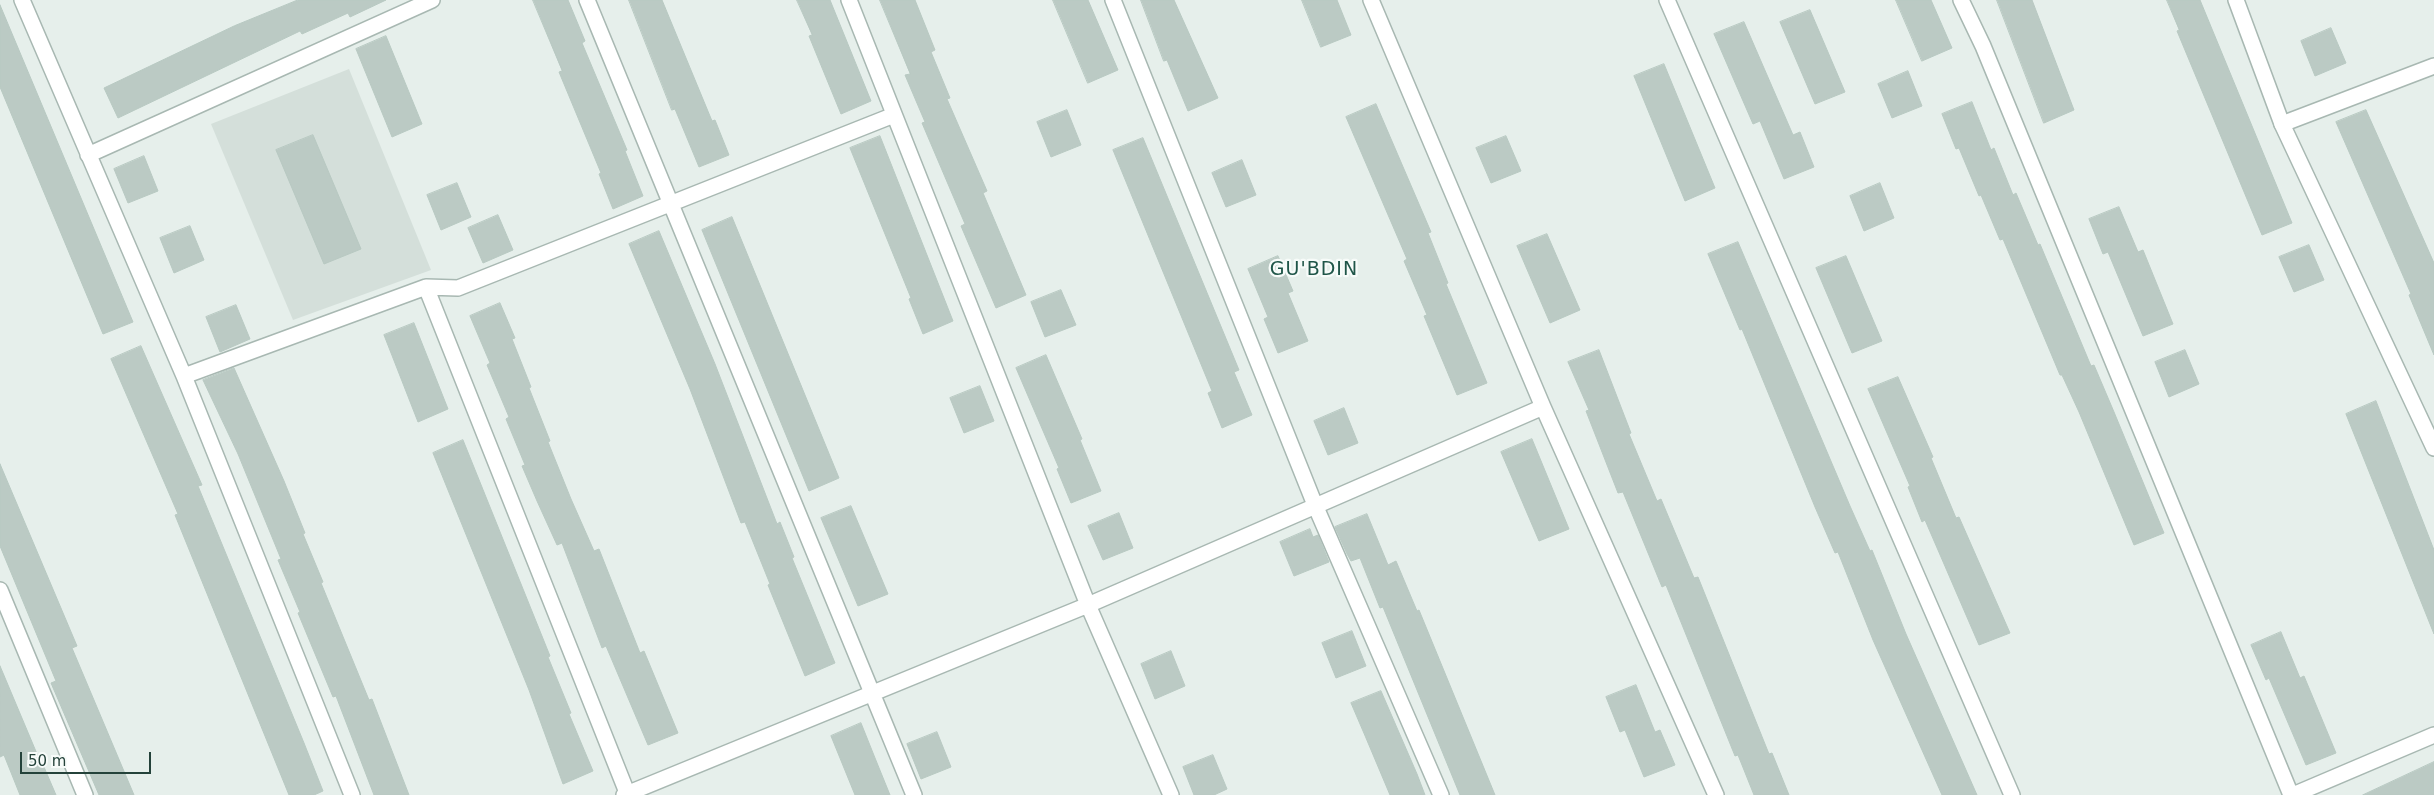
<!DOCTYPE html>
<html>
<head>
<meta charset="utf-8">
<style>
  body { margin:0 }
  #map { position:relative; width:2434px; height:795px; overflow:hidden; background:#e6efeb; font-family:"DejaVu Sans",sans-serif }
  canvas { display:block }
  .scale { position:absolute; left:20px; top:752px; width:131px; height:22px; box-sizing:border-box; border:2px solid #24423a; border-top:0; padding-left:6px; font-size:15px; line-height:18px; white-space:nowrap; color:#24423a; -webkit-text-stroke:4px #f7fbf9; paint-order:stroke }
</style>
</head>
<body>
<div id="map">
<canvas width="2434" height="795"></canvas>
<div class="scale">50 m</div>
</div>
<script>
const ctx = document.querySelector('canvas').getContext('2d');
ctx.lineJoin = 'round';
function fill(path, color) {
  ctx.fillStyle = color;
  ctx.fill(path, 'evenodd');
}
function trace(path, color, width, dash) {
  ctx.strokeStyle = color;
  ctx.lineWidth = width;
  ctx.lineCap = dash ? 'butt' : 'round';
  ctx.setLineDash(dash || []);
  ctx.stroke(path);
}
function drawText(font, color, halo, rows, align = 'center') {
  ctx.font = font + ' "DejaVu Sans",sans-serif';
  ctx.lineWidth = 4.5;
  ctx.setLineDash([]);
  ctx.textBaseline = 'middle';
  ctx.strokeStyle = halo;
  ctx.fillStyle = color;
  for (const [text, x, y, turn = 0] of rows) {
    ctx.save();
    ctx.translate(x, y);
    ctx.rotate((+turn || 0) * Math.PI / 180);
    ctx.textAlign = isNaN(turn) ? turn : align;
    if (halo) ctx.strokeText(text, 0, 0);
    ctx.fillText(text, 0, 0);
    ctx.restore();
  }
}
fill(new Path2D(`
  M 349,69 L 431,270 L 293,320 L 211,124 Z`), '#d4dfda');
const building = new Path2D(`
  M 298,0 L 386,0 L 350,17 L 348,13 L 302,34 L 300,31 L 118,118 L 104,88 L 234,26 Z
  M 533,0 L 568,0 L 585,41 L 582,43 L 627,150 L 625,151 L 643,196 L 613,209 L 599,174 L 601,173 L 559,72 L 562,71 Z
  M 629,0 L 662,0 L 712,121 L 715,120 L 729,155 L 699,167 L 675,109 L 672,110 Z
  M 797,0 L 830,0 L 871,101 L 841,114 L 809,36 L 812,35 Z
  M 880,0 L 915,0 L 935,50 L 931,52 L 950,98 L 947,99 L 987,191 L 983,193 L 1026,295 L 996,308 L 961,226 L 965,224 L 922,123 L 925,122 L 905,75 L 910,74 Z
  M 1053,0 L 1088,0 L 1118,70 L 1088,83 Z
  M 1141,0 L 1174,0 L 1218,98 L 1188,111 L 1167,60 L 1164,61 Z
  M 1302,0 L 1337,0 L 1351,35 L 1321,47 Z
  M 1896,0 L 1931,0 L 1952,48 L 1922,61 Z
  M 1997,0 L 2032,0 L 2074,110 L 2044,123 Z
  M 2167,0 L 2200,0 L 2292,223 L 2262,235 L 2177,31 L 2179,30 Z
  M 0,5 L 133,322 L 103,334 L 0,87 Z
  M 1810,10 L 1845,92 L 1815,104 L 1780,22 Z
  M 1744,22 L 1793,135 L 1800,132 L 1814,167 L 1784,179 L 1760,121 L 1753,124 L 1714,34 Z
  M 2331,28 L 2346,63 L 2315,76 L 2301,41 Z
  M 386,36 L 422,124 L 392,137 L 356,49 Z
  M 1664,64 L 1715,188 L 1685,201 L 1634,76 Z
  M 1908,71 L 1922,106 L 1892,118 L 1878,84 Z
  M 1972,102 L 1991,150 L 1994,148 L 2013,195 L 2016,193 L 2038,245 L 2040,244 L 2091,366 L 2094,365 L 2114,412 L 2164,533 L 2134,545 L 2079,412 L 2062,375 L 2060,375 L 2003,239 L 2000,240 L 1981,195 L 1979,196 L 1959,148 L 1956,149 L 1942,114 Z
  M 1376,104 L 1431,232 L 1428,233 L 1448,283 L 1446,284 L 1487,383 L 1457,395 L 1424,316 L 1427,315 L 1404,261 L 1407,259 L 1346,117 Z
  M 1067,110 L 1081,145 L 1051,157 L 1037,122 Z
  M 2366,110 L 2434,263 L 2434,355 L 2409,295 L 2411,294 L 2336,122 Z
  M 313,135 L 361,249 L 324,264 L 276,150 Z
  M 880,136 L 953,321 L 923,334 L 909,299 L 911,298 L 850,148 Z
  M 1506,136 L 1521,171 L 1491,183 L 1476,148 Z
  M 1143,138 L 1239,370 L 1234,372 L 1252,415 L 1222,428 L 1208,393 L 1212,391 L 1113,150 Z
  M 144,156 L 158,191 L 128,203 L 114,169 Z
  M 1242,160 L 1256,195 L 1226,207 L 1212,173 Z
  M 457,183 L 471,217 L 441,230 L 427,195 Z
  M 1880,183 L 1894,218 L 1864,231 L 1850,196 Z
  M 2119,207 L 2138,252 L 2143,250 L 2173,324 L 2143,336 L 2108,252 L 2103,254 L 2089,219 Z
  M 498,215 L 513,250 L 483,263 L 468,228 Z
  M 732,217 L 839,478 L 809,491 L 702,230 Z
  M 190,226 L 204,260 L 174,273 L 160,238 Z
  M 659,231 L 715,364 L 777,524 L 780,522 L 794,557 L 792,558 L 835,663 L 805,676 L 768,585 L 770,584 L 745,522 L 741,523 L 690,389 L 629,244 Z
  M 1547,234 L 1580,310 L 1550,323 L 1517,246 Z
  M 1738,242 L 1850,506 L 1870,551 L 1872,550 L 1906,634 L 1977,795 L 1942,795 L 1873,640 L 1838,552 L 1835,553 L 1815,507 L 1742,329 L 1740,330 L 1708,254 Z
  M 2309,245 L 2324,280 L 2294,292 L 2279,257 Z
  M 1278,256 L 1293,291 L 1288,293 L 1308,341 L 1278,353 L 1264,319 L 1268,317 L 1248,269 Z
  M 1846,256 L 1882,341 L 1852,353 L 1816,268 Z
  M 1061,290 L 1076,325 L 1045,337 L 1031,302 Z
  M 500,303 L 515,338 L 512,339 L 531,387 L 529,388 L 550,441 L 548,442 L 571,499 L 594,551 L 599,549 L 640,653 L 644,651 L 678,733 L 648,745 L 606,646 L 602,648 L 562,543 L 557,545 L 537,501 L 522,466 L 525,465 L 506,419 L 509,417 L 487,365 L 490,363 L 470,316 Z
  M 236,305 L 250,339 L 220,352 L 206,317 Z
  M 414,323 L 448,409 L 418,422 L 384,335 Z
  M 141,346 L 202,485 L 198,486 L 304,743 L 323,791 L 314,795 L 289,795 L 175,515 L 178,514 L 111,359 Z
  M 1599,350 L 1631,433 L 1629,434 L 1657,501 L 1661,499 L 1694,578 L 1698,577 L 1769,754 L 1772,753 L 1789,795 L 1754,795 L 1738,755 L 1735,756 L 1666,585 L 1662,587 L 1623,492 L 1618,493 L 1586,411 L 1589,410 L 1568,362 Z
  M 2185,350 L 2199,384 L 2169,397 L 2155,362 Z
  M 1046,355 L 1082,439 L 1080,440 L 1101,491 L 1071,503 L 1057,469 L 1059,468 L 1016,368 Z
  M 234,368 L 284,481 L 305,533 L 303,534 L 323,582 L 321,583 L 369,700 L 372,699 L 409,795 L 374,795 L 336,696 L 333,697 L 298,613 L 300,612 L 278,560 L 281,559 L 238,454 L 203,380 Z
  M 1898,377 L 1933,457 L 1931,458 L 1956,518 L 1959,517 L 2010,633 L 1979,645 L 1925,520 L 1922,522 L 1908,487 L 1910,486 L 1868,389 Z
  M 980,386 L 994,421 L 964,433 L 950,398 Z
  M 2376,401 L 2434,550 L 2434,634 L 2346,414 Z
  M 1344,408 L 1358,443 L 1328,455 L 1314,421 Z
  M 1532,439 L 1569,529 L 1539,541 L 1501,452 Z
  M 463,440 L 550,656 L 548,657 L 571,713 L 569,714 L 593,771 L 563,784 L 529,690 L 433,453 Z
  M 0,464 L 77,646 L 72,648 L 134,795 L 99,795 L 51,683 L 56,681 L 0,546 Z
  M 851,506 L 888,594 L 858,606 L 821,518 Z
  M 1119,513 L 1133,548 L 1103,560 L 1088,526 Z
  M 1367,514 L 1388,565 L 1396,561 L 1417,611 L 1419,610 L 1495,795 L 1460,795 L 1383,607 L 1380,608 L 1360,558 L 1351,561 L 1347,554 L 1335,527 Z
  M 1310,529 L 1313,537 L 1318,535 L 1329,562 L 1294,576 L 1280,542 Z
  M 1352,631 L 1366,666 L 1336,678 L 1322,643 Z
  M 2281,632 L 2300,678 L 2304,676 L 2336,753 L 2306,765 L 2269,678 L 2266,680 L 2251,645 Z
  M 1171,651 L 1185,686 L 1155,699 L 1141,664 Z
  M 0,666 L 40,761 L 41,760 L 56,795 L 20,795 L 4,755 L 0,757 Z
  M 1636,685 L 1655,732 L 1660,730 L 1675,765 L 1644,777 L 1625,730 L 1620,732 L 1606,697 Z
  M 1381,691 L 1417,774 L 1425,795 L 1390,795 L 1366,738 L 1351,703 Z
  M 861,723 L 875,758 L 890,795 L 855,795 L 831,736 Z
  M 937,732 L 951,767 L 921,779 L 907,744 Z
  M 1213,755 L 1227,789 L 1214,795 L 1194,795 L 1183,767 Z
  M 2434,762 L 2434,795 L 2363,795 Z`);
fill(building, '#bbcac4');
trace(building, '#b8c9c2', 1);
const minor = new Path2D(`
  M 22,0 L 184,376 L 352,795
  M 587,0 L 914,795
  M 849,0 L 1088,605 L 1171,795
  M 1113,0 L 1315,505 L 1441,795
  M 1371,0 L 1543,407 L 1716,795
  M 1667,0 L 2012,795
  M 1961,0 L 1983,46 L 2291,795
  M 2282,124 L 2434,66
  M 88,155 L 432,0
  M 426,287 L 628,795
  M 184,376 L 426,287 L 458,288 L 894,115
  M 0,590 L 85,795
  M 624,795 L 1088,605 L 1543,407
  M 2293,795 L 2434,735`);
const tertiary = new Path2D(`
  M 2236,0 L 2282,124 L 2434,448`);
trace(minor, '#a8b8b2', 18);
trace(tertiary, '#a8b8b2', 18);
trace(minor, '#fff', 15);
trace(tertiary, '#fff', 15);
ctx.letterSpacing = '1px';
drawText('19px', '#1f5548', '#f7fbf9', [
  ["GU'BDIN",1314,270]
]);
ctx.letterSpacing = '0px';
</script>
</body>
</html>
